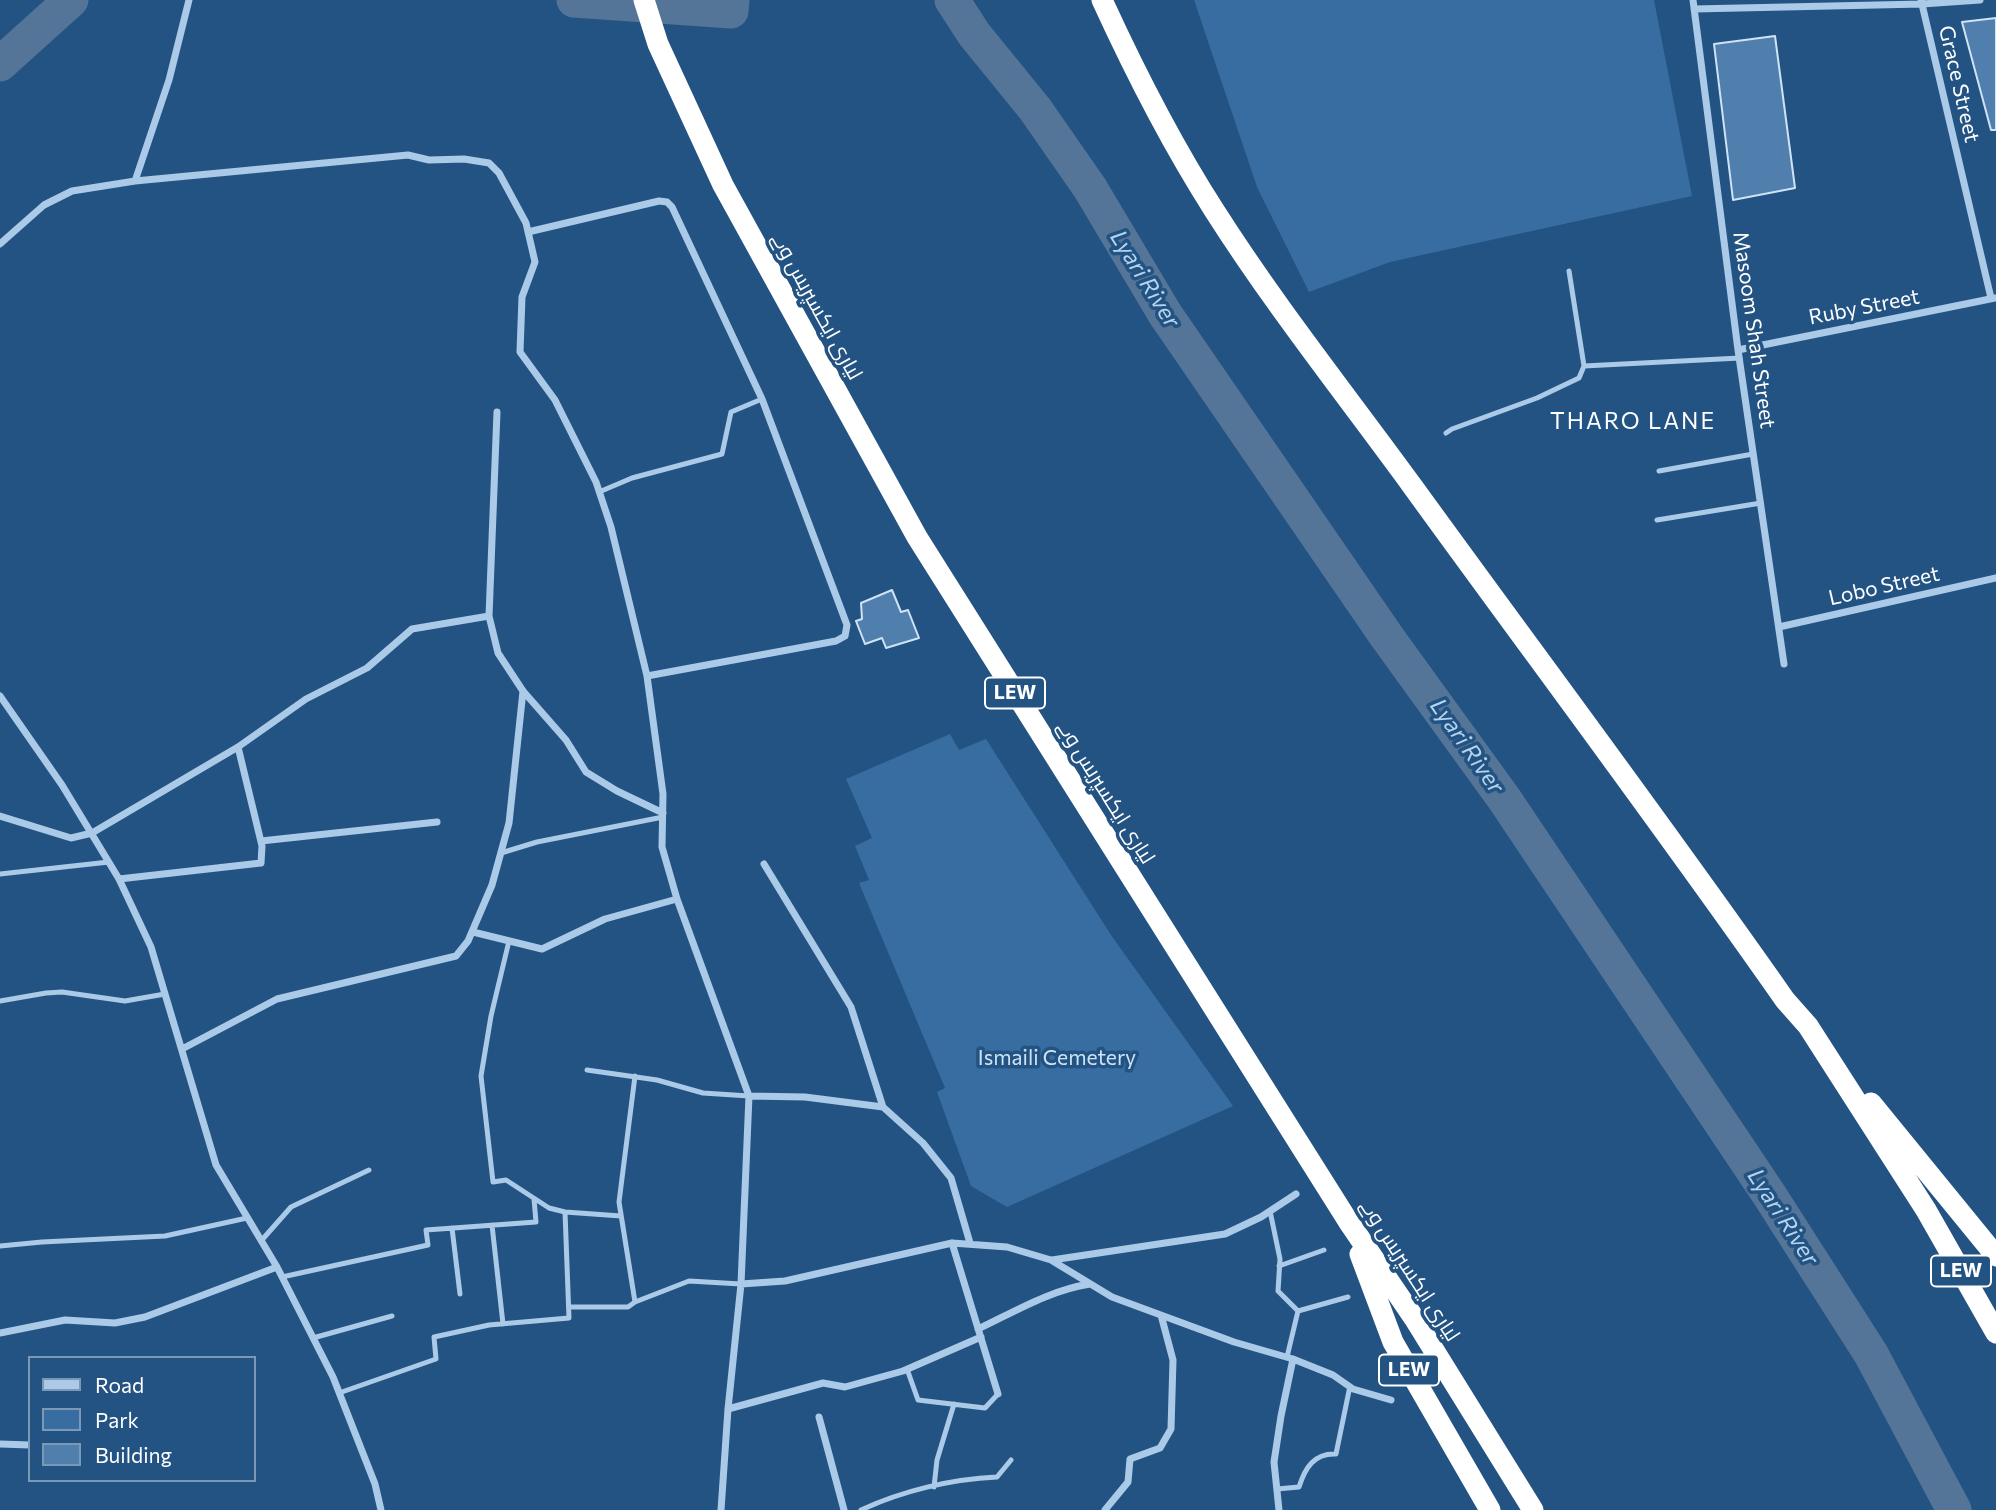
<!DOCTYPE html>
<html>
<head>
<meta charset="utf-8">
<style>
  body { margin:0 }
  #map { position:relative; width:1996px; height:1510px; overflow:hidden; background:#235383; font-family:Commissioner,sans-serif }
  canvas { display:block }
  .legend { position:absolute; left:28px; top:1356px; width:228px; height:126px; box-sizing:border-box; background:#235383; border:2px solid #7b98b5; margin:0; padding:9px 12px; list-style:none; font-size:21px; color:#fff }
  .legend li { display:flex; align-items:center; gap:14px; height:35px }
  .legend b { width:35px; border:2px solid #7b98b5 }
</style>
</head>
<body>
<div id="map">
<canvas width="1996" height="1510"></canvas>
<ul class="legend">
<li><b style="height:9px;background:#abcae8"></b>Road</li>
<li><b style="height:19px;background:#376da0"></b>Park</li>
<li><b style="height:19px;background:#507fad"></b>Building</li>
</ul>
</div>
<script>
const ctx = document.querySelector('canvas').getContext('2d');
ctx.lineJoin = 'round';
function fill(path, color) {
  ctx.fillStyle = color;
  ctx.fill(path, 'evenodd');
}
function trace(path, color, width, dash) {
  ctx.strokeStyle = color;
  ctx.lineWidth = width;
  ctx.lineCap = dash ? 'butt' : 'round';
  ctx.setLineDash(dash || []);
  ctx.stroke(path);
}
function drawText(font, color, halo, rows, align = 'center') {
  ctx.font = font + ' Commissioner,Cairo,sans-serif';
  ctx.lineWidth = 7;
  ctx.setLineDash([]);
  ctx.textBaseline = 'middle';
  ctx.strokeStyle = halo;
  ctx.fillStyle = color;
  for (const [text, x, y, turn = 0] of rows) {
    ctx.save();
    ctx.translate(x, y);
    ctx.rotate((+turn || 0) * Math.PI / 180);
    ctx.textAlign = isNaN(turn) ? turn : align;
    if (halo) ctx.strokeText(text, 0, 0);
    ctx.fillText(text, 0, 0);
    ctx.restore();
  }
}
fill(new Path2D(`
  M 1194,0 L 1654,0 L 1692,196 L 1390,262 L 1309,292 L 1257,187 Z
  M 950,734 L 959,750 L 986,739 L 1111,935 L 1233,1106 L 1007,1207 L 971,1186 L 937,1092 L 945,1088 L 859,883 L 869,880 L 855,846 L 872,838 L 846,779 Z`), '#376da0');
trace(new Path2D(`
  M 574,0 L 731,11 L 732,0
  M 952,0 L 974,34 L 1035,109 L 1090,188 L 1165,314 L 1387,637 L 1505,800 L 1770,1196 L 1871,1354 L 1954,1510
  M 0,64 L 71,0`), '#547597', 35);
const building = new Path2D(`
  M 1996,18 L 1996,130 L 1991,130 L 1962,22 Z
  M 1775,36 L 1795,188 L 1733,200 L 1714,44 Z
  M 892,590 L 901,612 L 908,610 L 919,638 L 886,648 L 882,638 L 865,644 L 856,621 L 862,619 L 861,603 Z`);
fill(building, '#507fad');
trace(building, '#cfe3f6', 2);
trace(new Path2D(`
  M 1569,271 L 1584,366 L 1740,358
  M 1446,433 L 1452,429 L 1537,398 L 1579,378 L 1584,366
  M 1659,471 L 1753,454
  M 599,492 L 632,478 L 722,454 L 731,412 L 762,399
  M 1657,520 L 1761,503
  M 501,853 L 537,842 L 663,817
  M 0,874 L 109,862
  M 509,941 L 491,1016 L 481,1076 L 493,1182 L 506,1180 L 549,1208 L 565,1212 L 621,1216
  M 0,1001 L 46,993 L 62,992 L 125,1001 L 165,994
  M 587,1070 L 657,1080 L 703,1093 L 749,1096
  M 1270,1211 L 1280,1259 L 1278,1291 L 1298,1311 L 1287,1357
  M 492,1225 L 503,1324
  M 452,1228 L 460,1294
  M 261,1241 L 291,1207 L 369,1170
  M 0,1246 L 42,1242 L 165,1236 L 247,1218
  M 1279,1266 L 1324,1250
  M 282,1277 L 428,1245 L 426,1230 L 536,1222 L 534,1199
  M 635,1302 L 619,1202 L 635,1076
  M 569,1307 L 628,1307 L 635,1302 L 689,1281 L 741,1284
  M 1298,1311 L 1348,1297
  M 313,1338 L 392,1316
  M 907,1369 L 918,1400 L 985,1408 L 998,1394
  M 339,1393 L 436,1359 L 434,1337 L 489,1325 L 569,1318 L 565,1212
  M 934,1487 L 937,1460 L 954,1404
  M 1277,1489 L 1299,1487 C 1305,1468 1314,1453 1336,1454 L 1350,1386
  M 861,1510 C 902,1491 951,1479 997,1477 L 1011,1460`), '#abcae8', 5);
trace(new Path2D(`
  M 1693,0 L 1738,350 L 1784,664
  M 1921,0 L 1991,298
  M 1694,9 L 1922,4 L 1980,0
  M 135,181 L 169,80 L 189,0
  M 528,232 L 659,201 L 667,202 L 672,207 L 762,399 L 847,625 L 845,636 L 836,641 L 647,676
  M 0,244 L 44,205 L 72,191 L 135,181 L 408,155 L 429,160 L 464,159 L 489,163 L 499,173 L 526,223 L 535,262 L 522,297 L 520,352 L 555,400 L 596,482 L 611,527 L 647,676 L 663,794 L 662,847 L 677,899 L 749,1096 L 741,1284 L 728,1409 L 721,1510
  M 1738,350 L 1995,298
  M 489,616 L 497,412
  M 1779,627 L 1996,578
  M 0,696 L 62,785 L 119,879 L 151,947 L 216,1165 L 277,1267 L 333,1377 L 375,1484 L 381,1510
  M 0,816 L 71,838 L 92,833 L 238,747 L 306,699 L 367,668 L 412,629 L 489,616 L 498,653 L 523,691 L 566,740 L 586,772 L 617,791 L 663,813
  M 261,841 L 437,822
  M 764,864 L 851,1007 L 883,1107
  M 119,879 L 261,863 L 262,846 L 238,747
  M 473,932 L 542,949 L 605,919 L 677,899
  M 182,1049 L 277,999 L 456,956 L 468,941 L 492,885 L 509,823 L 523,691
  M 749,1096 L 805,1097 L 883,1107 L 923,1143 L 951,1178 L 970,1243
  M 952,1243 L 998,1394
  M 1052,1260 L 1225,1234 L 1261,1217 L 1296,1194
  M 741,1284 L 785,1281 L 952,1243 L 1007,1247 L 1051,1260 L 1112,1297 L 1234,1342 L 1293,1359 L 1333,1375 L 1353,1389 L 1391,1400
  M 978,1329 C 1014,1312 1050,1290 1090,1284
  M 0,1333 L 65,1320 L 115,1323 L 145,1317 L 277,1267
  M 728,1409 L 823,1383 L 845,1387 L 903,1371 L 981,1337
  M 819,1417 L 844,1510
  M 0,1444 L 30,1445
  M 1105,1510 L 1128,1482 L 1130,1459 L 1160,1448 L 1171,1429 L 1173,1360 L 1161,1315
  M 1279,1510 L 1274,1462 L 1281,1416 L 1293,1359`), '#abcae8', 7);
trace(new Path2D(`
  M 644,0 L 658,44 L 723,185 L 917,537 L 1348,1221 L 1414,1318 L 1533,1510
  M 1102,0 C 1135,72 1171,143 1214,210 C 1275,306 1346,395 1413,487 C 1537,658 1664,827 1785,1000 L 1808,1026 L 1926,1210 L 1996,1333
  M 1871,1103 L 1996,1256
  M 1360,1254 L 1393,1342 L 1490,1510`), '#fff', 21);
for (const [x, y, w] of [
  [1015,693,60],
  [1961,1271,60],
  [1409,1370,60]
]) {
  const box = new Path2D();
  box.roundRect(x - w / 2, y - 15.5, w, 31, 5);
  ctx.fillStyle = '#235383';
  ctx.fill(box);
  trace(box, '#fff', 2);
}
drawText('bold 19px', '#fff', null, [
  ["LEW",1015,693],
  ["LEW",1961,1271],
  ["LEW",1409,1370]
]);
drawText('21px', '#fff', '#235383', [
  ["Grace Street",1959,84,77],
  ["لیاری ایکسپریس وے",817,306,61],
  ["Ruby Street",1864,307,-11],
  ["Masoom Shah Street",1754,330,82],
  ["Lobo Street",1884,586,-13],
  ["لیاری ایکسپریس وے",1106,792,58],
  ["لیاری ایکسپریس وے",1410,1270,57]
]);
drawText('21px', '#cfe3f6', '#235383', [
  ["Ismaili Cemetery",1057,1058]
]);
drawText('italic 23px', '#b7d4ef', '#235383', [
  ["Lyari River",1145,279,58],
  ["Lyari River",1467,746,55],
  ["Lyari River",1783,1217,57]
]);
ctx.letterSpacing = '2px';
drawText('23px', '#fff', '#235383', [
  ["THARO LANE",1633,421]
]);
ctx.letterSpacing = '0px';
</script>
</body>
</html>
